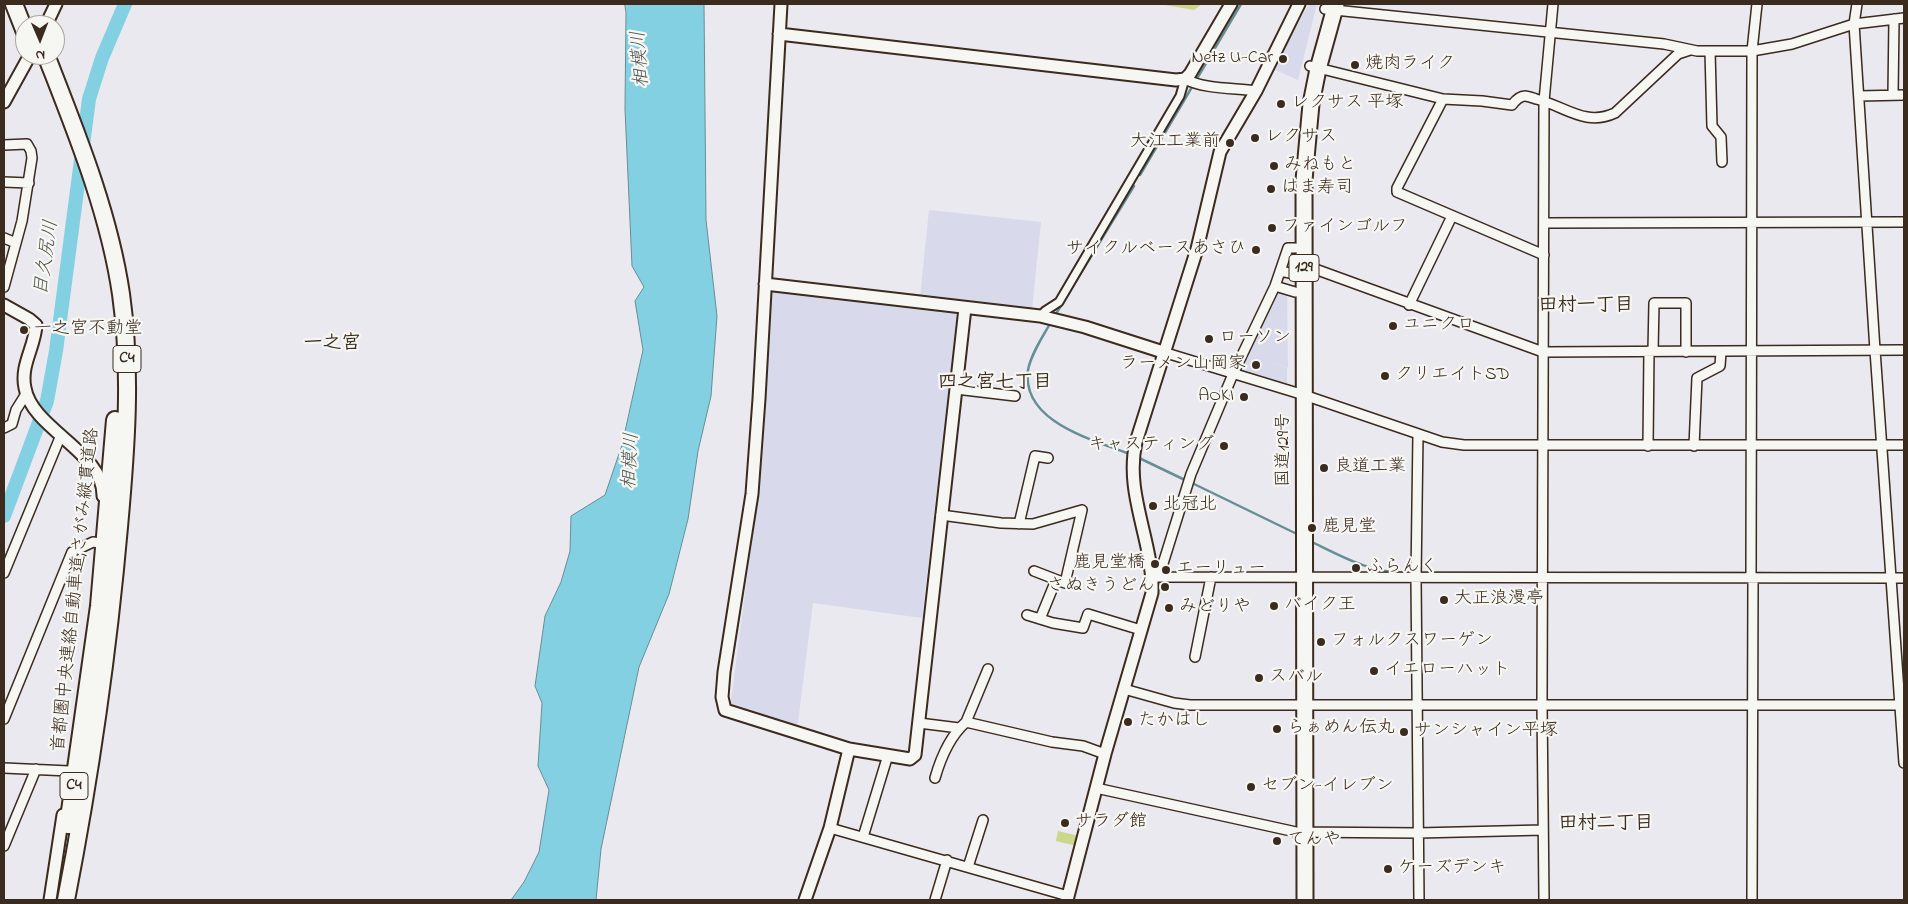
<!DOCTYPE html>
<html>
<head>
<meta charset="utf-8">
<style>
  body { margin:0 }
  #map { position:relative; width:1908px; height:904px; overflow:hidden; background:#e9e9ef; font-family:"Indie Flower",sans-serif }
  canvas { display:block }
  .frame { position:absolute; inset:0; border:5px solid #3b2a1e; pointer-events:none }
  .north { position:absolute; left:15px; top:15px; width:50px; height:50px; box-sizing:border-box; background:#f6f6f2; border:1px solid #aba49d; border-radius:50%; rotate:179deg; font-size:14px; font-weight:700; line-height:20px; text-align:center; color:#3b2a1e }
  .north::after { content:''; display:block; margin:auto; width:18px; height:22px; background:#3b2a1e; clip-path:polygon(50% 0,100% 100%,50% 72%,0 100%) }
</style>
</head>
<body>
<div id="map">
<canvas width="1908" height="904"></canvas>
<div class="frame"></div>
<div class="north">N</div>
</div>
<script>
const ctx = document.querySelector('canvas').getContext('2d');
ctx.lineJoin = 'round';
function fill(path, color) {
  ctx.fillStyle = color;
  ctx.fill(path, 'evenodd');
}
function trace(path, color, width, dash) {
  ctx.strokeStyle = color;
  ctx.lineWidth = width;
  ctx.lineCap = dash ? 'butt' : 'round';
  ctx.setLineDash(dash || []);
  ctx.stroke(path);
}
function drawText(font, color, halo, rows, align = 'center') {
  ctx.font = font + ' "Indie Flower","Klee One",sans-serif';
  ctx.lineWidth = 4.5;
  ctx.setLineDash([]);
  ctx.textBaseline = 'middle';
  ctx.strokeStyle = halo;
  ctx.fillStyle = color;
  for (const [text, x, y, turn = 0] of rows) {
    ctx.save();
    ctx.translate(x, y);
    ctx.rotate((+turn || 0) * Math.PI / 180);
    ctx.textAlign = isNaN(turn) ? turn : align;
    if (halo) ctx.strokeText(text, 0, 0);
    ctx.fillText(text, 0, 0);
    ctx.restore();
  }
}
fill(new Path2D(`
  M 1309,4 L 1317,4 L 1298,80 L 1273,69 Z
  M 929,210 L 1041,222 L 1032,310 L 920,297 Z
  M 770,289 L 957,313 L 922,618 L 813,603 L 797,730 L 730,708 L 758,494 Z
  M 1276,289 L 1287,293 L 1288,368 L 1268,361 L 1287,368 L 1287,388 L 1239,371 L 1245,354 L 1248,355 Z`), '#d9d9ec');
fill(new Path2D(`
  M 1159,4 L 1202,4 L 1194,10 Z
  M 1058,831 L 1079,836 L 1077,846 L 1056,841 Z`), '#cbd78a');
const water = new Path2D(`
  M 625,4 L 704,4 L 706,220 L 717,316 L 711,396 L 698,451 L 688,519 L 669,594 L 639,667 L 601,849 L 596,900 L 511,900 L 524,882 L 539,852 L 549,790 L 538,766 L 542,703 L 535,686 L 545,616 L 561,582 L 570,551 L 571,516 L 605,495 L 622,445 L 643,350 L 635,301 L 644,287 L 632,266 L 625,109 L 626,13 Z`);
fill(water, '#84d0e3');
trace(water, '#678e94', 1);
trace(new Path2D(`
  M 1140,175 L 1241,4
  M 1054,317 L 1134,186
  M 1051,322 C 1043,336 1031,354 1028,370 C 1021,423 1095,440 1132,455
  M 1137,457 L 1185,480
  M 1192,483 L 1299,535
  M 1310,541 C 1345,558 1370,573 1410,573
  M 1419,573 L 1480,573
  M 1600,573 L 1743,573
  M 1757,573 L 1826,574`), '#678e94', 2.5);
trace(new Path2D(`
  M 4,516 L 47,401 L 56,351 L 89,99 L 102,58 L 125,4`), '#84d0e3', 14);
const pedestrian = new Path2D(`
  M 1040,316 L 1045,311 L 1059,302 L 1180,96 L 1185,79`);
const minor = new Path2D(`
  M 1857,4 L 1854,24 L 1875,350 L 1904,763
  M 1325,9 L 1664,44 L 1697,51 L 1752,51 L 1792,44 L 1854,24 L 1904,18
  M 1710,51 L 1712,126 L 1721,137 L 1722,162
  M 1310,66 L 1443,99
  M 1185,79 C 1203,89 1235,88 1256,91
  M 1893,95 L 1894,19
  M 1859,96 L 1904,95
  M 4,145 L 27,144 L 31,151 L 32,158 L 22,221 L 4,287
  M 4,182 L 29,183
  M 1545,223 L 1904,222
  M 4,238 L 16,243
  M 1544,255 L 1397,192 L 1397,188 L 1443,99 L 1482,101 L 1512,105 C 1515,101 1519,96 1525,96 C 1528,96 1533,98 1536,99 C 1565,106 1585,127 1615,113 L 1678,54 L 1690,50
  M 1304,265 L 1543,352 L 1904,350
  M 1280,271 L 1295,274
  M 1275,286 L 1295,292
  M 1409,305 L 1452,216
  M 1653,351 L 1654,303 L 1686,303 L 1686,352
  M 1163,352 L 1304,395 L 1442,442 L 1464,445 L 1904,445
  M 956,389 L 1015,396
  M 4,428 L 12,424 L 16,410 L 26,394
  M 1418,434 L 1416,578 L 1419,900
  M 1648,446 L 1649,351
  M 1694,446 L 1697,378 L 1720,366 L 1721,352
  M 941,515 L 1001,523 L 1033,524 L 1082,510
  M 1019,524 L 1035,456 L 1048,458
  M 1034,571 L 1065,583 L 1082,510
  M 4,573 L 61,435
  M 1152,577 L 1904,578
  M 1152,577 L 1161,570 L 1191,474 L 1233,374 L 1275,286 L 1288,248 L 1295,248
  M 1027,615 L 1053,623 L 1083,628 L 1088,614 L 1141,630
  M 1040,619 L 1056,580
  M 1195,657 L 1211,577
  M 1124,689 L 1174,703 L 1190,705 L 1904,705
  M 4,719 L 72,552 L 93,542 L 99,543
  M 966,722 L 988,669
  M 919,723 L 959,728
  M 4,768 L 69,771
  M 935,778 C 941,757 950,736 966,722 L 1052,742 L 1083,746 L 1105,754
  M 1096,788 L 1296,832 L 1418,833 L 1543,830
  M 830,828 L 1068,896
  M 863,837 L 888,755
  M 4,846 L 36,769
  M 968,867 L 983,820
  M 935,900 L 947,860
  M 1544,900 L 1542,704 L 1544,101 L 1553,4
  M 1752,900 L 1753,582 L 1751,577 L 1752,51 L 1757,4`);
const tertiary = new Path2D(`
  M 781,4 L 759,399 L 752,494 L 724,672 L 722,697 L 725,710 L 849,749 L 910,759 L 915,755 L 965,308
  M 46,25 L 56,4
  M 779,34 L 1176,80 L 1185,79 L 1190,74 L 1231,4
  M 4,102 L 30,55
  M 765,284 L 1040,316 L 1085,327 L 1163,352
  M 4,305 L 29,319 L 36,325 C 35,347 20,365 25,388 C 32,429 104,452 103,496
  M 50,900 L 63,815
  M 805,900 L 830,828 L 849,749
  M 1067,900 L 1105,754 L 1152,593 C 1154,542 1124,494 1136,442 L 1197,249 L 1220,152 L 1256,91 L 1299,4`);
const trunk = new Path2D(`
  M 1305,900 L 1304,180 L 1311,104 L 1318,69 L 1336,4`);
const motorway = new Path2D(`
  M 14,4 L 25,32
  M 46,55 C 76,132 109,212 121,294 C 132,372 126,450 119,527 C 108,652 90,777 66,900
  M 68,825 L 99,606 L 115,420`);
trace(pedestrian, '#3b2a1e', 11);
trace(minor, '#3b2a1e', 12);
trace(tertiary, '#3b2a1e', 15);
trace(trunk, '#3b2a1e', 19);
trace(motorway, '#3b2a1e', 20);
trace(pedestrian, '#f6f6f2', 7);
trace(minor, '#f6f6f2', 9);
trace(tertiary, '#f6f6f2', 11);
trace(trunk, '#f6f6f2', 15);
trace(motorway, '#f6f6f2', 16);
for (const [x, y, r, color] of [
  [1283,59,5,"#3b2a1e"],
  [1355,65,5,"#3b2a1e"],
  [1281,104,5,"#3b2a1e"],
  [1255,138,5,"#3b2a1e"],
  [1230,143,5,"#3b2a1e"],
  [1274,166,5,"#3b2a1e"],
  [1271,189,5,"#3b2a1e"],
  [1272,228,5,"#3b2a1e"],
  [1256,250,5,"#3b2a1e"],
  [1393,326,5,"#3b2a1e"],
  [24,330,5,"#3b2a1e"],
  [1209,339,5,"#3b2a1e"],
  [1256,365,5,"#3b2a1e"],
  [1385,376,5,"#3b2a1e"],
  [1244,397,5,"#3b2a1e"],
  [1224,446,5,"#3b2a1e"],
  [1324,468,5,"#3b2a1e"],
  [1153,506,5,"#3b2a1e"],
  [1312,528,5,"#3b2a1e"],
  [1155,564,5,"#3b2a1e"],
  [1356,568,5,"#3b2a1e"],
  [1166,570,5,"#3b2a1e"],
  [1165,587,5,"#3b2a1e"],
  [1444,600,5,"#3b2a1e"],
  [1274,606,5,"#3b2a1e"],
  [1169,608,5,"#3b2a1e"],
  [1321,642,5,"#3b2a1e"],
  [1374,671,5,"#3b2a1e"],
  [1259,678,5,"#3b2a1e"],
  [1128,722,5,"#3b2a1e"],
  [1277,729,5,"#3b2a1e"],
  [1404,732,5,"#3b2a1e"],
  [1251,787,5,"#3b2a1e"],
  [1065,823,5,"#3b2a1e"],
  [1277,841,5,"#3b2a1e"],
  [1388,869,5,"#3b2a1e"]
]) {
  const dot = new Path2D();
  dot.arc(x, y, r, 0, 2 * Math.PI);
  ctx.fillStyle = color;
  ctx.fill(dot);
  trace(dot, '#f6f6f2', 2);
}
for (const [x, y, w] of [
  [1304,268,30],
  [127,359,28],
  [74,786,28]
]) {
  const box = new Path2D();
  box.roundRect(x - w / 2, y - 13.5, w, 27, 4);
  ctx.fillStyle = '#f6f6f2';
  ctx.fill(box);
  trace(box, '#3b2a1e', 1);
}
drawText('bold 16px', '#3b2a1e', null, [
  ["129",1304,268],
  ["C4",127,359],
  ["C4",74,786]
]);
drawText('18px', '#3b2a1e', '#f6f6f2', [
  ["Netz U-Car",1273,59,"right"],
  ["焼肉ライク",1365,65],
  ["レクサス 平塚",1291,104],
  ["レクサス",1265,138],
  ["大江工業前",1220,143,"right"],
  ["みねもと",1284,166],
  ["はま寿司",1281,189],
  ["ファインゴルフ",1282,228],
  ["サイクルベースあさひ",1246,250,"right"],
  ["ユニクロ",1403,326],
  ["一之宮不動堂",34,330],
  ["ローソン",1219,339],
  ["ラーメン山岡家",1246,365,"right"],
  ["クリエイトSD",1395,376],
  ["AOKI",1234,397,"right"],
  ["キャスティング",1214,446,"right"],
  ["良道工業",1334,468],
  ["北冠北",1163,506],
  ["鹿見堂",1322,528],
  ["鹿見堂橋",1145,564,"right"],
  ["ふらんく",1366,568],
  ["エーリュー",1176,570],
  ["さぬきうどん",1155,587,"right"],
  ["大正浪漫亭",1454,600],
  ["バイク王",1284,606],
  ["みどりや",1179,608],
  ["フォルクスワーゲン",1331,642],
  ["イエローハット",1384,671],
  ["スバル",1269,678],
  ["たかはし",1138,722],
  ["らぁめん伝丸",1287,729],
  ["サンシャイン平塚",1414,732],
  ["セブン-イレブン",1261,787],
  ["サラダ館",1075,823],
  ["てんや",1287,841],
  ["ケーズデンキ",1398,869]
], 'left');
drawText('18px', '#3b2a1e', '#f6f6f2', [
  ["国道129号",1285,450,-90],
  ["首都圏中央連絡自動車道;さがみ縦貫道路",77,590,-84]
]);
drawText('italic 19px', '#4d544f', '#f6f6f2', [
  ["相模川",642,59,-94],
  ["目久尻川",48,258,-82],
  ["相模川",632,461,-87]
]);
drawText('bold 19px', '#3b2a1e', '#f6f6f2', [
  ["田村一丁目",1586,307],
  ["一之宮",332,345],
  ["四之宮七丁目",995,384],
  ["田村二丁目",1606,825]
]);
</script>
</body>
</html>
